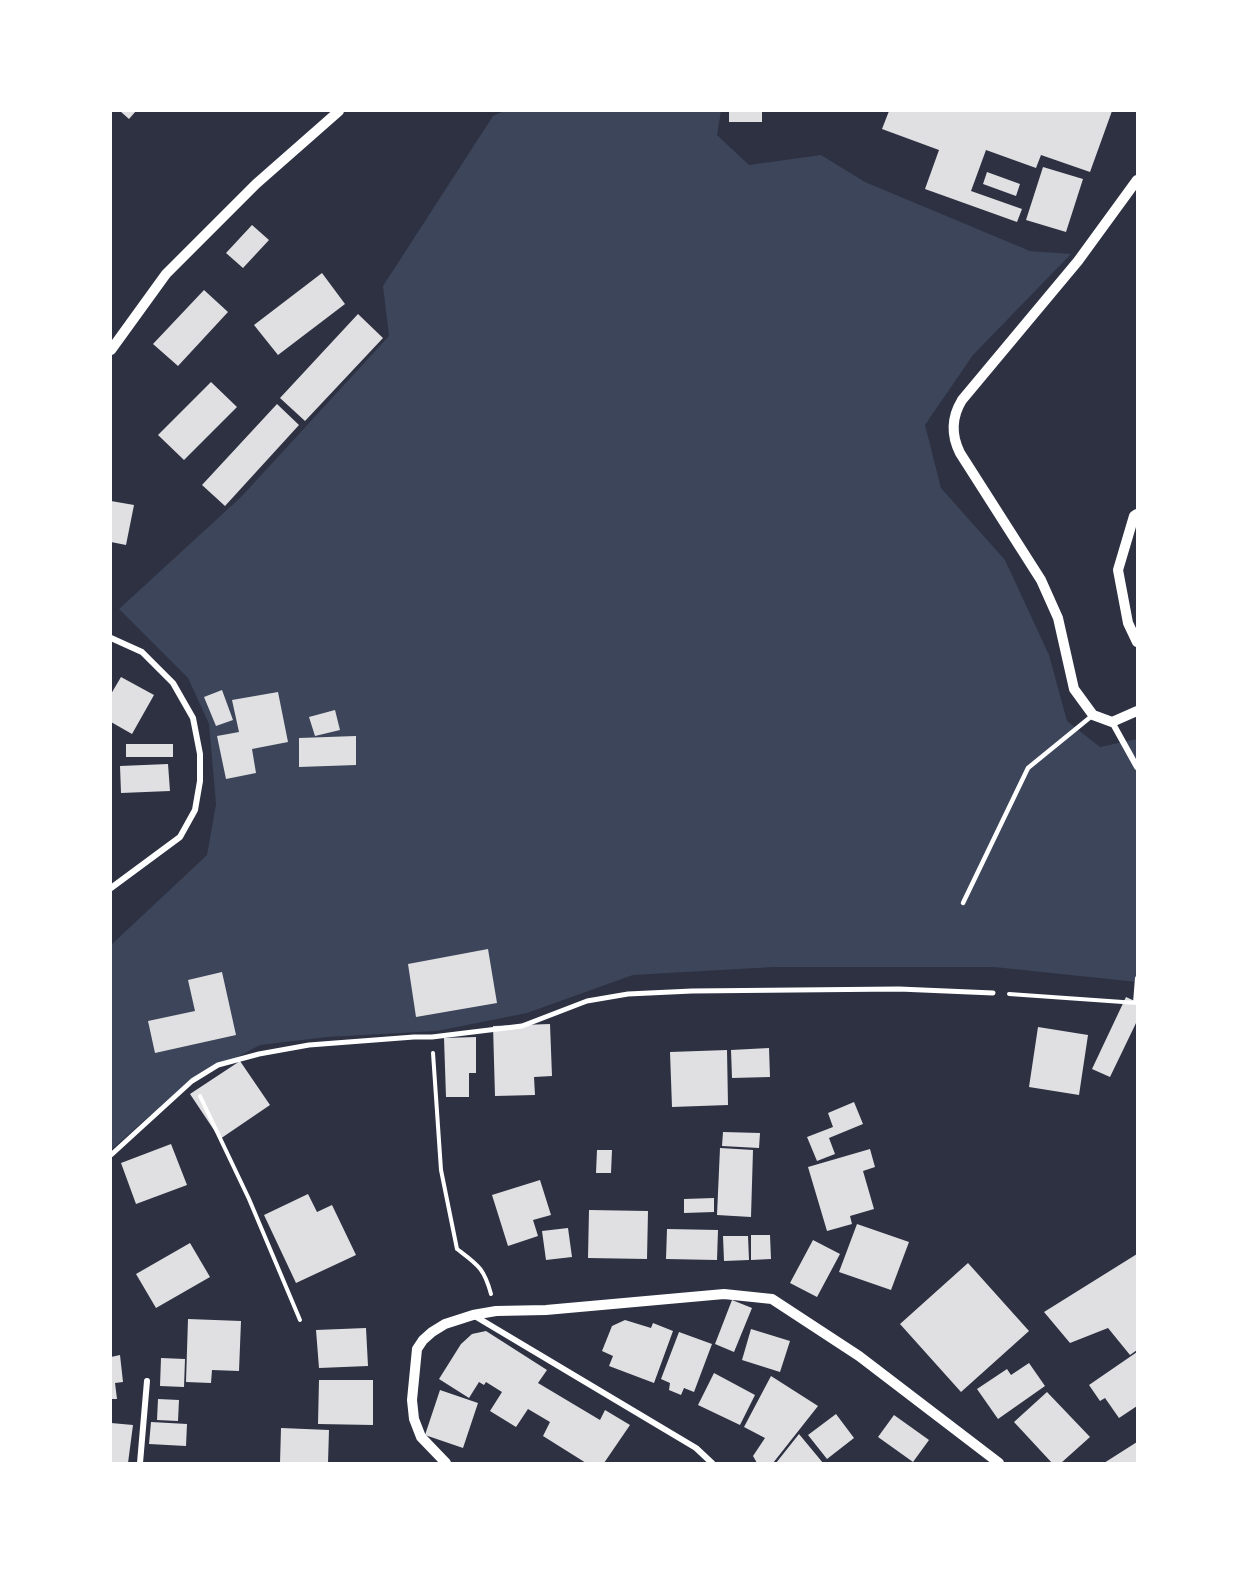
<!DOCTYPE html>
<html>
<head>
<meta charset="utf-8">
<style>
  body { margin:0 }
  #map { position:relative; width:1248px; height:1574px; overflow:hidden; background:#2d3142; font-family:"Varela Round",sans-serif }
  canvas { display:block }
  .frame { position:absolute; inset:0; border:112px solid #fff; pointer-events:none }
</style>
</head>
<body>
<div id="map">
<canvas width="1248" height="1574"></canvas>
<div class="frame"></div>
</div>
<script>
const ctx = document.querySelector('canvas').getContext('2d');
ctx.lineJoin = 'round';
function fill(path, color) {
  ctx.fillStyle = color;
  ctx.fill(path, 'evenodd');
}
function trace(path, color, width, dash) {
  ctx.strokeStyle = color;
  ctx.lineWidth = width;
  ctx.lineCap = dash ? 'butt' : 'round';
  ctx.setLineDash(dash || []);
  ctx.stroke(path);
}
fill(new Path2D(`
  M 504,111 L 721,111 L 717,135 L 749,165 L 821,155 L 865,182 L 1030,251 L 1071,254 L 973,355 L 925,425 L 941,488 L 1005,560 L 1049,655 L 1067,721 L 1100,747 L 1137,739 L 1137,982 L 994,967 L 774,967 L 633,975 L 527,1013 L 437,1031 L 327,1037 L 260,1045 L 202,1076 L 147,1118 L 111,1150 L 111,945 L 207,855 L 216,804 L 209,724 L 188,678 L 119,609 L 241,497 L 389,336 L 383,286 L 493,116 Z`), '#3c4559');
fill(new Path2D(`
  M 120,111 L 136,111 L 129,119 Z
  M 729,111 L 762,111 L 762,122 L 729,122 Z
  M 889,111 L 1112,111 L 1090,172 L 1041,155 L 1036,168 L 986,150 L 971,191 L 1022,209 L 1017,222 L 925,189 L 939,150 L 882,129 Z
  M 1043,167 L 1083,179 L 1066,232 L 1026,220 Z
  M 987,172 L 1020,184 L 1016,196 L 983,184 Z
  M 252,225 L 269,240 L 243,268 L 226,253 Z
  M 322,273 L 345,304 L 278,355 L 254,325 Z
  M 204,290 L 228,312 L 178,366 L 153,344 Z
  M 358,314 L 383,338 L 305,421 L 280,398 Z
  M 211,382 L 237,407 L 184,460 L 158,435 Z
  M 277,404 L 299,425 L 225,506 L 202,485 Z
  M 111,501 L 134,505 L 126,545 L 111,542 Z
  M 121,677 L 154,695 L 132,734 L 111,722 L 111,694 Z
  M 222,690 L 233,720 L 216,726 L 204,697 Z
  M 278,692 L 288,742 L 252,749 L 256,773 L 226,779 L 217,736 L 239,732 L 232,700 Z
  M 335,710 L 340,730 L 315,736 L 309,717 Z
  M 356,736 L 356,765 L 299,767 L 299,738 Z
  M 126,744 L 173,744 L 173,757 L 126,757 Z
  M 168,764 L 170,791 L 121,793 L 120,766 Z
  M 488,949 L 497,1003 L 416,1017 L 408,964 Z
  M 222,972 L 236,1035 L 155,1053 L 148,1021 L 195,1011 L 188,980 Z
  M 1126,997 L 1137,1002 L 1137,1021 L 1110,1077 L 1092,1069 Z
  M 550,1024 L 552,1076 L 534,1077 L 535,1095 L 495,1096 L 493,1026 Z
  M 1038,1027 L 1088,1035 L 1079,1095 L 1029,1087 Z
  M 476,1037 L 476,1073 L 469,1073 L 469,1097 L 446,1097 L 444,1038 Z
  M 769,1048 L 770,1077 L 732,1078 L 731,1050 Z
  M 727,1050 L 728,1105 L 672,1107 L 670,1052 Z
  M 240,1061 L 270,1105 L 220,1139 L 190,1094 Z
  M 854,1102 L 863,1124 L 829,1138 L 835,1154 L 817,1161 L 807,1137 L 833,1127 L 828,1113 Z
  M 723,1132 L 760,1133 L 759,1148 L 722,1146 Z
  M 171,1144 L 187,1185 L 136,1204 L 121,1163 Z
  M 720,1148 L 753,1150 L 751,1217 L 717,1215 Z
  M 870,1149 L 875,1167 L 863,1171 L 874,1209 L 850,1216 L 852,1224 L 827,1231 L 808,1167 Z
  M 597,1150 L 612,1150 L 611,1173 L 596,1173 Z
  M 540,1180 L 551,1215 L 533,1220 L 538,1236 L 508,1246 L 492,1195 Z
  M 308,1194 L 317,1212 L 332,1205 L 356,1255 L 296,1283 L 264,1215 Z
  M 714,1198 L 714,1212 L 684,1213 L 684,1199 Z
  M 589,1210 L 648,1211 L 647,1259 L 588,1258 Z
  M 857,1224 L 909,1242 L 891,1290 L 839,1272 Z
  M 568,1228 L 572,1257 L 546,1260 L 542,1231 Z
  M 667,1229 L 718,1230 L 717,1260 L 666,1259 Z
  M 751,1235 L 770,1235 L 771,1259 L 751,1260 Z
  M 723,1236 L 748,1236 L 749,1260 L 724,1261 Z
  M 813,1240 L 840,1254 L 817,1297 L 790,1283 Z
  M 190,1243 L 210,1277 L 156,1308 L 136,1274 Z
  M 1137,1254 L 1137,1350 L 1130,1355 L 1108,1328 L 1070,1343 L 1044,1312 Z
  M 968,1263 L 1029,1331 L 961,1392 L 900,1324 Z
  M 732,1300 L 752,1308 L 734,1352 L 715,1344 Z
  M 188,1319 L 241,1321 L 239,1371 L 212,1370 L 211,1383 L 186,1382 Z
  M 625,1320 L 651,1328 L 653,1323 L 673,1331 L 654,1383 L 609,1366 L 613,1356 L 602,1351 L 612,1326 Z
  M 366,1328 L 368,1366 L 319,1368 L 316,1330 Z
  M 751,1329 L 790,1341 L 780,1372 L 742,1360 Z
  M 486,1331 L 547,1370 L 538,1383 L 600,1420 L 605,1410 L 630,1425 L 604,1463 L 586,1463 L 543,1436 L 550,1422 L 528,1409 L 516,1427 L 490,1411 L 502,1392 L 486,1382 L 484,1385 L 479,1382 L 469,1398 L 439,1379 L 461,1344 L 472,1334 Z
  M 679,1332 L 712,1344 L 694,1392 L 684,1388 L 681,1395 L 669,1390 L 670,1383 L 661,1379 Z
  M 1137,1352 L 1137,1406 L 1119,1418 L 1105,1398 L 1100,1401 L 1089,1385 Z
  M 120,1355 L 123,1382 L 115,1383 L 117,1399 L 111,1399 L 111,1357 Z
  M 161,1358 L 185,1359 L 184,1387 L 160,1386 Z
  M 1029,1363 L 1045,1386 L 998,1419 L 977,1389 L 1007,1369 L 1011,1375 Z
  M 714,1373 L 755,1395 L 740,1425 L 698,1405 Z
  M 771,1376 L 818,1406 L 773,1463 L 757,1463 L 753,1456 L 765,1438 L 744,1427 Z
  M 319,1380 L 373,1380 L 373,1425 L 318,1424 Z
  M 440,1390 L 478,1403 L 463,1448 L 425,1435 Z
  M 1047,1392 L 1090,1437 L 1061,1463 L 1052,1463 L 1014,1422 Z
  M 158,1399 L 179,1400 L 178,1421 L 157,1420 Z
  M 836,1414 L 854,1438 L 827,1459 L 808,1435 Z
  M 894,1415 L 929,1440 L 913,1462 L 878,1437 Z
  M 151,1422 L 187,1424 L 186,1446 L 149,1444 Z
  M 111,1423 L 133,1425 L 128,1463 L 111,1463 Z
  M 281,1428 L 329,1430 L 328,1463 L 280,1463 Z
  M 799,1434 L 823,1463 L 776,1463 Z
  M 1137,1442 L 1137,1463 L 1104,1463 Z`), '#e0e0e3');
trace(new Path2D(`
  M 1009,994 L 1137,1003
  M 1135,1003 L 1137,978
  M 433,1053 L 441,1170 L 457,1249 C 478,1265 484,1268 491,1294
  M 200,1096 L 249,1199 L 300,1320`), '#fff', 4);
trace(new Path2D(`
  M 963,903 L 1028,768 L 1093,715`), '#fff', 4.5);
trace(new Path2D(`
  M 111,1155 L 192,1081 L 218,1065 L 259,1054 L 309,1045 L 414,1037 L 432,1037 L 522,1026 L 587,1001 L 628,994 L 692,991 L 899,989 L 993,993`), '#fff', 5);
trace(new Path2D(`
  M 111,638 L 142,652 L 173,683 L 193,718 L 200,754 L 200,781 L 195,810 L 180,837 L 111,888
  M 1112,722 L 1137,767
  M 473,1315 L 696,1448 L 712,1463
  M 140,1463 L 147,1381`), '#fff', 6);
trace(new Path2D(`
  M 1137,180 L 1078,261 L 962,400 C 951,418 951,435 960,453 L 1041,580 L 1058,618 L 1074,689 L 1093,715 L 1112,722 L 1137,711
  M 111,350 L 166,274 L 256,184 L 339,111
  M 1137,514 L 1134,516 L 1118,570 L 1128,623 L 1137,642
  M 446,1463 L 421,1437 L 414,1419 L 412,1400 L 417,1349 L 423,1340 L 432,1332 L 445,1324 L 473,1315 L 496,1311 L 546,1310 L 724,1294 L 772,1299 L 859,1356 L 999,1463`), '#fff', 10);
</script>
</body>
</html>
